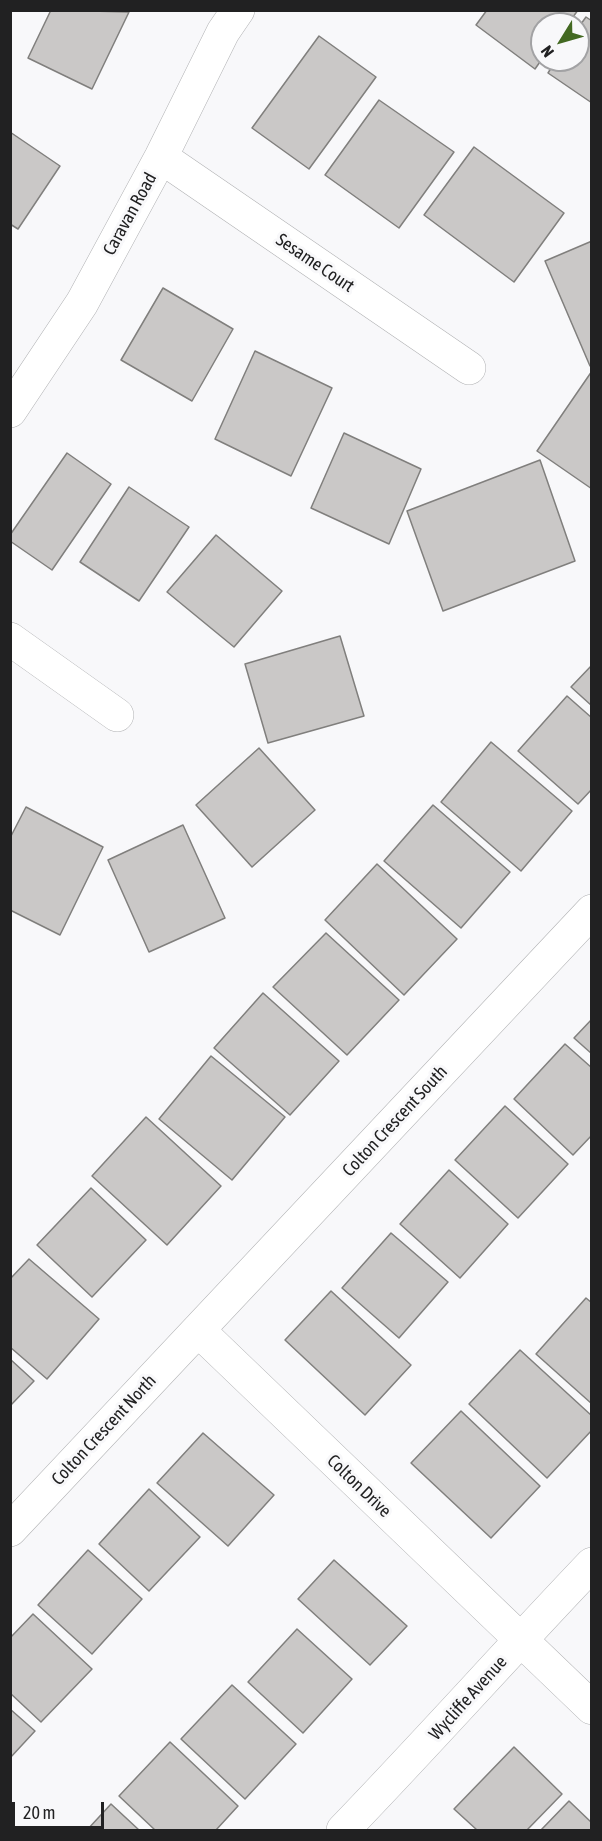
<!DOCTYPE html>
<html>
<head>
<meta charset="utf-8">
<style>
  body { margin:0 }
  #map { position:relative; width:602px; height:1841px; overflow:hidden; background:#f8f8fa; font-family:"Asap Condensed",sans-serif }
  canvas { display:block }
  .frame { position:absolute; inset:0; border:12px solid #212122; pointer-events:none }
  .north { position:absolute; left:530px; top:12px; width:60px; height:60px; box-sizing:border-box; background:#f8f8fa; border:2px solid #a2a2a4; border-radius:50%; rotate:233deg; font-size:16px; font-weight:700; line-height:24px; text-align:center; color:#212122 }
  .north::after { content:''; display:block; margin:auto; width:21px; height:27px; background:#436922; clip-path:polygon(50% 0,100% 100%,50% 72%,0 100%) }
  .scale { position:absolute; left:12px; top:1802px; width:92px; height:27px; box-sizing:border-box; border:3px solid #212122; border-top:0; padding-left:8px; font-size:18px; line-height:21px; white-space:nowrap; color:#212122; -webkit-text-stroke:4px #f8f8fa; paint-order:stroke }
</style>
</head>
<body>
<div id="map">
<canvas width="602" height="1841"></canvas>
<div class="frame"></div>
<div class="north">N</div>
<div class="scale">20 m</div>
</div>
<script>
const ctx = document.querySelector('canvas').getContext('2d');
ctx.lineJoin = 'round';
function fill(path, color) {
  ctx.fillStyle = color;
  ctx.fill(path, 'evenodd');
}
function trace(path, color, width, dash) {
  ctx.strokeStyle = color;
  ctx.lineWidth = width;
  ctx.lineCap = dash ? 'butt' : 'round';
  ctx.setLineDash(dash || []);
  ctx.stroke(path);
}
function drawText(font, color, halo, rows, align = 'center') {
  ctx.font = font + ' "Asap Condensed",sans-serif';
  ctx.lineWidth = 6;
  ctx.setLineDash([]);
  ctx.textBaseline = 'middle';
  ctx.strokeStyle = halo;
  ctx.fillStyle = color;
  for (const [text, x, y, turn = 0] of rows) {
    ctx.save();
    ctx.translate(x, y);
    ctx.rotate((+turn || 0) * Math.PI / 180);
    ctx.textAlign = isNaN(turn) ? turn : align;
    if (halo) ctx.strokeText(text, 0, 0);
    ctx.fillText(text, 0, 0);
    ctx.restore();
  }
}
const building = new Path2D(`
  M 51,10 L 129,12 L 92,89 L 28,58 Z
  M 487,10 L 578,10 L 568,24 L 542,24 L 542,59 L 535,69 L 476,25 Z
  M 586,17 L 592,21 L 592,103 L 548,73 L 556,60 L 578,60 L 578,28 Z
  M 319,36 L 376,77 L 309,169 L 252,128 Z
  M 379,100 L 454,152 L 399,228 L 325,175 Z
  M 10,132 L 60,166 L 18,229 L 10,224 Z
  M 474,147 L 564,213 L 514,282 L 424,215 Z
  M 592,241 L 592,366 L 590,366 L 545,261 Z
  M 163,288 L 233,329 L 192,401 L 121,360 Z
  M 255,351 L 332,388 L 291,476 L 215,439 Z
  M 592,371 L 592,489 L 537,451 Z
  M 344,433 L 421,469 L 389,544 L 311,508 Z
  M 67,453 L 111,484 L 52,570 L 10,541 L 10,535 Z
  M 540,460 L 575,561 L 443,611 L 407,511 Z
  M 129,487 L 189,527 L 139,601 L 80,562 Z
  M 216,535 L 282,591 L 234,647 L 167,592 Z
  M 340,636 L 364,716 L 268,743 L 245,664 Z
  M 592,665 L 592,706 L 571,687 Z
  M 567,696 L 592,718 L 592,789 L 578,804 L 518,751 Z
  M 491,742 L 572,811 L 521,871 L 441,802 Z
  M 259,748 L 315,810 L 252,867 L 196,805 Z
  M 433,805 L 510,872 L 461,928 L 384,861 Z
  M 26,807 L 103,847 L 60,935 L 10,910 L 10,838 Z
  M 183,825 L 225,918 L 149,952 L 108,860 Z
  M 377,864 L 457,939 L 404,995 L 325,920 Z
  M 326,933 L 399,1000 L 347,1055 L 273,987 Z
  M 263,993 L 339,1061 L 290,1115 L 214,1048 Z
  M 592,1019 L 592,1054 L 574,1038 Z
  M 565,1044 L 592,1068 L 592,1135 L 573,1155 L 514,1099 Z
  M 211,1056 L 285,1117 L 232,1180 L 159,1119 Z
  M 505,1106 L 568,1164 L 518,1218 L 455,1160 Z
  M 146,1117 L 221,1186 L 167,1245 L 92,1176 Z
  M 449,1170 L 508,1224 L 460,1278 L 400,1224 Z
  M 91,1188 L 146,1240 L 92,1297 L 37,1245 Z
  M 391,1233 L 448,1282 L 399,1338 L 342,1288 Z
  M 29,1259 L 99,1319 L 47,1379 L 10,1347 L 10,1279 Z
  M 331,1291 L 411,1365 L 365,1415 L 285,1340 Z
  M 586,1298 L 592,1303 L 592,1404 L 536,1354 Z
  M 520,1350 L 592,1416 L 592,1430 L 547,1478 L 469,1404 Z
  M 10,1359 L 34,1381 L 10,1406 Z
  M 461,1411 L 540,1486 L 491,1538 L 411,1463 Z
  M 203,1433 L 274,1495 L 228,1546 L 157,1483 Z
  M 149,1489 L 200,1537 L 149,1591 L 99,1544 Z
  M 88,1550 L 142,1599 L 92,1654 L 38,1605 Z
  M 334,1560 L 407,1626 L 370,1665 L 298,1599 Z
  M 33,1614 L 92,1669 L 41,1722 L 10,1693 L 10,1638 Z
  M 297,1629 L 352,1679 L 303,1733 L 248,1682 Z
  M 232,1685 L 296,1744 L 245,1799 L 181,1739 Z
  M 10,1709 L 35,1731 L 10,1758 Z
  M 170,1742 L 238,1806 L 216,1830 L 155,1830 L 119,1796 Z
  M 514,1747 L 562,1794 L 527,1830 L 477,1830 L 454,1809 Z
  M 569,1801 L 592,1823 L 592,1830 L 541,1830 Z
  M 111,1804 L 139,1830 L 87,1830 Z`);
fill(building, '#cac8c7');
trace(building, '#807f7d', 1.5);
const minor = new Path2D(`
  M 161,157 L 469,368
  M 10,411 L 82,303 L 161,157 L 223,32 L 238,10
  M 10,639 L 117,715
  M 198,1330 L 592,1708
  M 10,1530 L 592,911
  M 343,1830 C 427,1743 508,1652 592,1564`);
trace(minor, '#b0b1b3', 34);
trace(minor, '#fff', 33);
drawText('18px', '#212122', '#f8f8fa', [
  ["Caravan Road",130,214,-61],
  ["Sesame Court",315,263,34],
  ["Colton Crescent South",395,1121,-47],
  ["Colton Crescent North",104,1430,-47],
  ["Colton Drive",359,1486,44],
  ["Wycliffe Avenue",468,1698,-48]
]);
</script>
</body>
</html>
